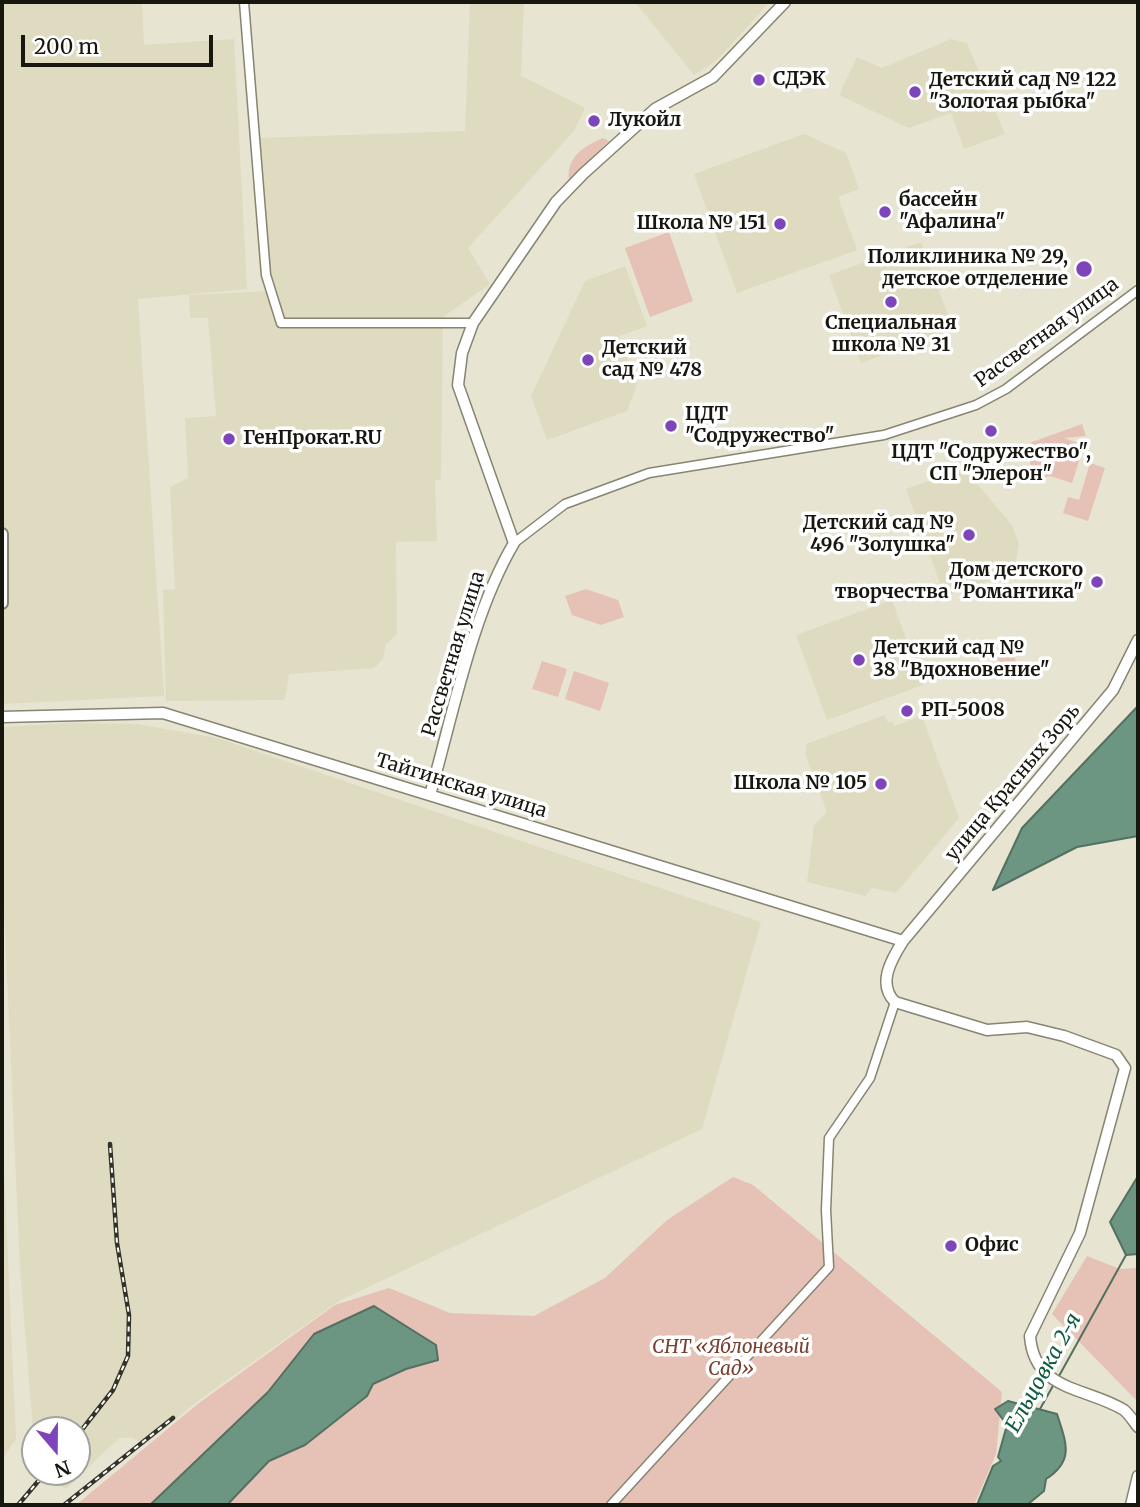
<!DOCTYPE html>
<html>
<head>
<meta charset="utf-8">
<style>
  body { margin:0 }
  #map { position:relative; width:1140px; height:1507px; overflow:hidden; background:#e7e4d1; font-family:Merriweather,serif }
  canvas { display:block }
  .frame { position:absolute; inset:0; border:4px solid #17160f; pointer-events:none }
  .north { position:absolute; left:21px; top:1416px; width:70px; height:70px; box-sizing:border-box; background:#fff; border:2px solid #a2a29f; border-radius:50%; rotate:160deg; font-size:19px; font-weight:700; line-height:28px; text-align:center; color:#17160f }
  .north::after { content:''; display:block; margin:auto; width:24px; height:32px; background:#7e45bb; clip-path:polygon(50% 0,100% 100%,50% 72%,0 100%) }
  .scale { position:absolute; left:21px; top:35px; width:192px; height:32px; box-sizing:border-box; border:4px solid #17160f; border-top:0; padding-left:9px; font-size:21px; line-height:24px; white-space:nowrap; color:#17160f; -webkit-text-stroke:5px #fff; paint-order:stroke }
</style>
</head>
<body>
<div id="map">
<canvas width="1140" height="1507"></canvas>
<div class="frame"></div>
<div class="north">N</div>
<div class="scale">200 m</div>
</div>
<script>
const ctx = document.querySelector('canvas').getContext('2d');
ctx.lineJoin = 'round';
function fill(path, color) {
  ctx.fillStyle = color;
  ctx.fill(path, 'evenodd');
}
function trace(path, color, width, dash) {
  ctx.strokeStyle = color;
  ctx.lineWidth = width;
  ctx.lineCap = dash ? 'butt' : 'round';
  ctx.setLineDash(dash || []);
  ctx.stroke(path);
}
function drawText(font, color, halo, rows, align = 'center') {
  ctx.font = font + ' Merriweather,serif';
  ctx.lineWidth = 7;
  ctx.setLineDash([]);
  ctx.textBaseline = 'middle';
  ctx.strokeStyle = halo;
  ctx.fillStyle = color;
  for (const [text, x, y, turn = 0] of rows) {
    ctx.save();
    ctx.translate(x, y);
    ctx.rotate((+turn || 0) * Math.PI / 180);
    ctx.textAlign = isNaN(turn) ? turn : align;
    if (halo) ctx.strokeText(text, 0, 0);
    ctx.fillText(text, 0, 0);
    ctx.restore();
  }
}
fill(new Path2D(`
  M 2,2 L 142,2 L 144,45 L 234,39 L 247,289 L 138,299 L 164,696 L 2,704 Z
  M 470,2 L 524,2 L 521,76 L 585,108 L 574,131 L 468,248 L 490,284 L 443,317 L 441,479 L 435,481 L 437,541 L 396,542 L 397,634 L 386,644 L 383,659 L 374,668 L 289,674 L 285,700 L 166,701 L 163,590 L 175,589 L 170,487 L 188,478 L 185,418 L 216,416 L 208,318 L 190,318 L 189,295 L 271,291 L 259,138 L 465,131 Z
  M 635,2 L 770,2 L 716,61 L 694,75 Z
  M 951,39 L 967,43 L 1005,134 L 964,149 L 951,113 L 909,128 L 839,95 L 857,57 L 882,68 Z
  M 804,134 L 846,153 L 859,189 L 838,197 L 857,250 L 737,293 L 694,174 Z
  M 921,242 L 953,329 L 861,363 L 829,275 Z
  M 625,266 L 647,326 L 619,336 L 637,384 L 627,411 L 547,440 L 531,396 L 585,281 Z
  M 964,468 L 1012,525 L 1019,544 L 1014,571 L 945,597 L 906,489 Z
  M 892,600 L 923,685 L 827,720 L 796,635 Z
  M 885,715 L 888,723 L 892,721 L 894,726 L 922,716 L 959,818 L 896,893 L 872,888 L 865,896 L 807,882 L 814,825 L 827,812 L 806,756 L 806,744 Z
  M 70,723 L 137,724 L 217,738 L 761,922 L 702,1129 L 339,1301 L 199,1400 L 143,1446 L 134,1438 L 119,1438 L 66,1489 L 41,1472 L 77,1472 L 77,1430 L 35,1430 L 35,1458 L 35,1455 L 20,1269 L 2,862 L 2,727 Z
  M 2,1123 L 16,1439 L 2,1459 Z`), '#dfdbc0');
fill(new Path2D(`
  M 603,138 L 609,141 L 569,180 C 566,157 584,146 603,138 Z
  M 669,232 L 693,301 L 650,317 L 625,248 Z
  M 1082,424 L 1086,436 L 1064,438 L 1084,445 L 1072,483 L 1050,476 L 1036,480 L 1024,445 Z
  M 1090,463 L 1105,468 L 1088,521 L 1063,513 L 1068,497 L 1079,500 Z
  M 586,589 L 618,600 L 624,617 L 601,625 L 572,615 L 565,596 Z
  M 1010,646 L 1020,672 L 1004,677 L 995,652 Z
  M 542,661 L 567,669 L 558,697 L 532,689 Z
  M 574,671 L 609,683 L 600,711 L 565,699 Z
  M 733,1177 L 753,1185 L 1002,1392 L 996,1454 L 974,1505 L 76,1505 L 199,1403 L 335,1305 L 389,1288 L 450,1313 L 534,1316 L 605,1278 L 667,1220 Z
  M 1087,1256 L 1120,1269 L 1138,1268 L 1138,1402 L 1052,1314 Z`), '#e6c1b6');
const water = new Path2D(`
  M 1138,706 L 1138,836 L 1077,847 L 993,890 L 1022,828 Z
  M 1138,1176 L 1138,1254 L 1126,1255 L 1110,1222 Z
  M 374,1306 L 436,1345 L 438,1360 L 406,1369 L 373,1384 L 367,1396 L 305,1445 L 269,1461 L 227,1505 L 150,1505 L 268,1392 L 314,1334 Z
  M 1008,1401 L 1057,1414 C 1066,1443 1075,1460 1046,1479 L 1044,1491 L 1027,1505 L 977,1505 L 993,1466 L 1001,1461 L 998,1457 L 1007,1425 L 995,1409 Z`);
fill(water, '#6d9682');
trace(water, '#537060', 2);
trace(new Path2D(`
  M 1059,1376 L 1126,1255
  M 1040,1409 L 1054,1384`), '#537060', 2);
const minor = new Path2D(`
  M 244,2 L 266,275 L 281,323 L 473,323
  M 514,543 L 565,504 L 649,473 L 884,435 L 976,405 L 1006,389 L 1138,290
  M 611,1505 L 829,1267 L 826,1210 L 829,1138 L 870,1078 L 895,1002`);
const major = new Path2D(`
  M 1138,640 L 1113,690 L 903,941 C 891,960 877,984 895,1002 L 987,1030 L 1027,1027 L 1064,1036 L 1116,1055 L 1125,1068 L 1080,1233 L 1030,1336 C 1034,1392 1087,1387 1124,1410 C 1129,1414 1134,1422 1138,1427
  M 2,717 L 163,713 L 903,941
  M 430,795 C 453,714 472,614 514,543 L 458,385 L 462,353 L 473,323 L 556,202 L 583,174 L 655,109 L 713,77 L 785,2
  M 1131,1505 L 1138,1476`);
const highway = new Path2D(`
  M 2,534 L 2,603`);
trace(minor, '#878472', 11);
trace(major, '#878472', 13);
trace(highway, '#878472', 14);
trace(minor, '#fff', 8);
trace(major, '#fff', 10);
trace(highway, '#fff', 10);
const rail = new Path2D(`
  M 77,1436 L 113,1390 L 128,1356 L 129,1315 L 117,1243 L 110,1144
  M 18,1505 L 46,1472
  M 64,1505 L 173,1418`);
trace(rail, '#333229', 4.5);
trace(rail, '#fff', 2, [5]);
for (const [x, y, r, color] of [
  [759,80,7,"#7e45bb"],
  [915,92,7,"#7e45bb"],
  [594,121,7,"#7e45bb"],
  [885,212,7,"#7e45bb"],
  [780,224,7,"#7e45bb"],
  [1084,269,9,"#7e45bb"],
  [891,302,7,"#7e45bb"],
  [588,360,7,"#7e45bb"],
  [671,426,7,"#7e45bb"],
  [991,431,7,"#7e45bb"],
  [229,439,7,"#7e45bb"],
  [969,535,7,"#7e45bb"],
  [1097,582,7,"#7e45bb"],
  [859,660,7,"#7e45bb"],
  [907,711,7,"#7e45bb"],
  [881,784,7,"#7e45bb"],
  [951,1246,7,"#7e45bb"]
]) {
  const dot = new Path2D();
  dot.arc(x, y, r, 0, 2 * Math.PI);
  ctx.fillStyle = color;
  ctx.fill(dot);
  trace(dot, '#fff', 2.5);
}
drawText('bold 19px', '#17160f', '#fff', [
  ["СДЭК",773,80],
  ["Детский сад № 122",929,81],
  ["\"Золотая рыбка\"",929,103],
  ["Лукойл",608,121],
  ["бассейн",899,201],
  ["\"Афалина\"",899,223],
  ["Школа № 151",766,224,"right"],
  ["Поликлиника № 29,",1068,258,"right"],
  ["детское отделение",1068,280,"right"],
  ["Специальная",891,324,"center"],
  ["школа № 31",891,346,"center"],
  ["Детский",602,349],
  ["сад № 478",602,371],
  ["ЦДТ",685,415],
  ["\"Содружество\"",685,437],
  ["ГенПрокат.RU",243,439],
  ["ЦДТ \"Содружество\",",991,453,"center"],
  ["СП \"Элерон\"",991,475,"center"],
  ["Детский сад №",955,524,"right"],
  ["496 \"Золушка\"",955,546,"right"],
  ["Дом детского",1083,571,"right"],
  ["творчества \"Романтика\"",1083,593,"right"],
  ["Детский сад №",873,649],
  ["38 \"Вдохновение\"",873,671],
  ["РП-5008",921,711],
  ["Школа № 105",867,784,"right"],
  ["Офис",965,1246]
], 'left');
drawText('19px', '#17160f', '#fff', [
  ["Рассветная улица",1047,333,-36],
  ["Рассветная улица",454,654,-73],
  ["улица Красных Зорь",1013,783,-50],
  ["Тайгинская улица",461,786,17]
]);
drawText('italic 19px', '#793f2f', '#fff', [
  ["СНТ «Яблоневый",731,1348],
  ["Сад»",731,1370]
]);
drawText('italic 21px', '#115d40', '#fff', [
  ["Ельцовка 2-я",1044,1373,-61]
]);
</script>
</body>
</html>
